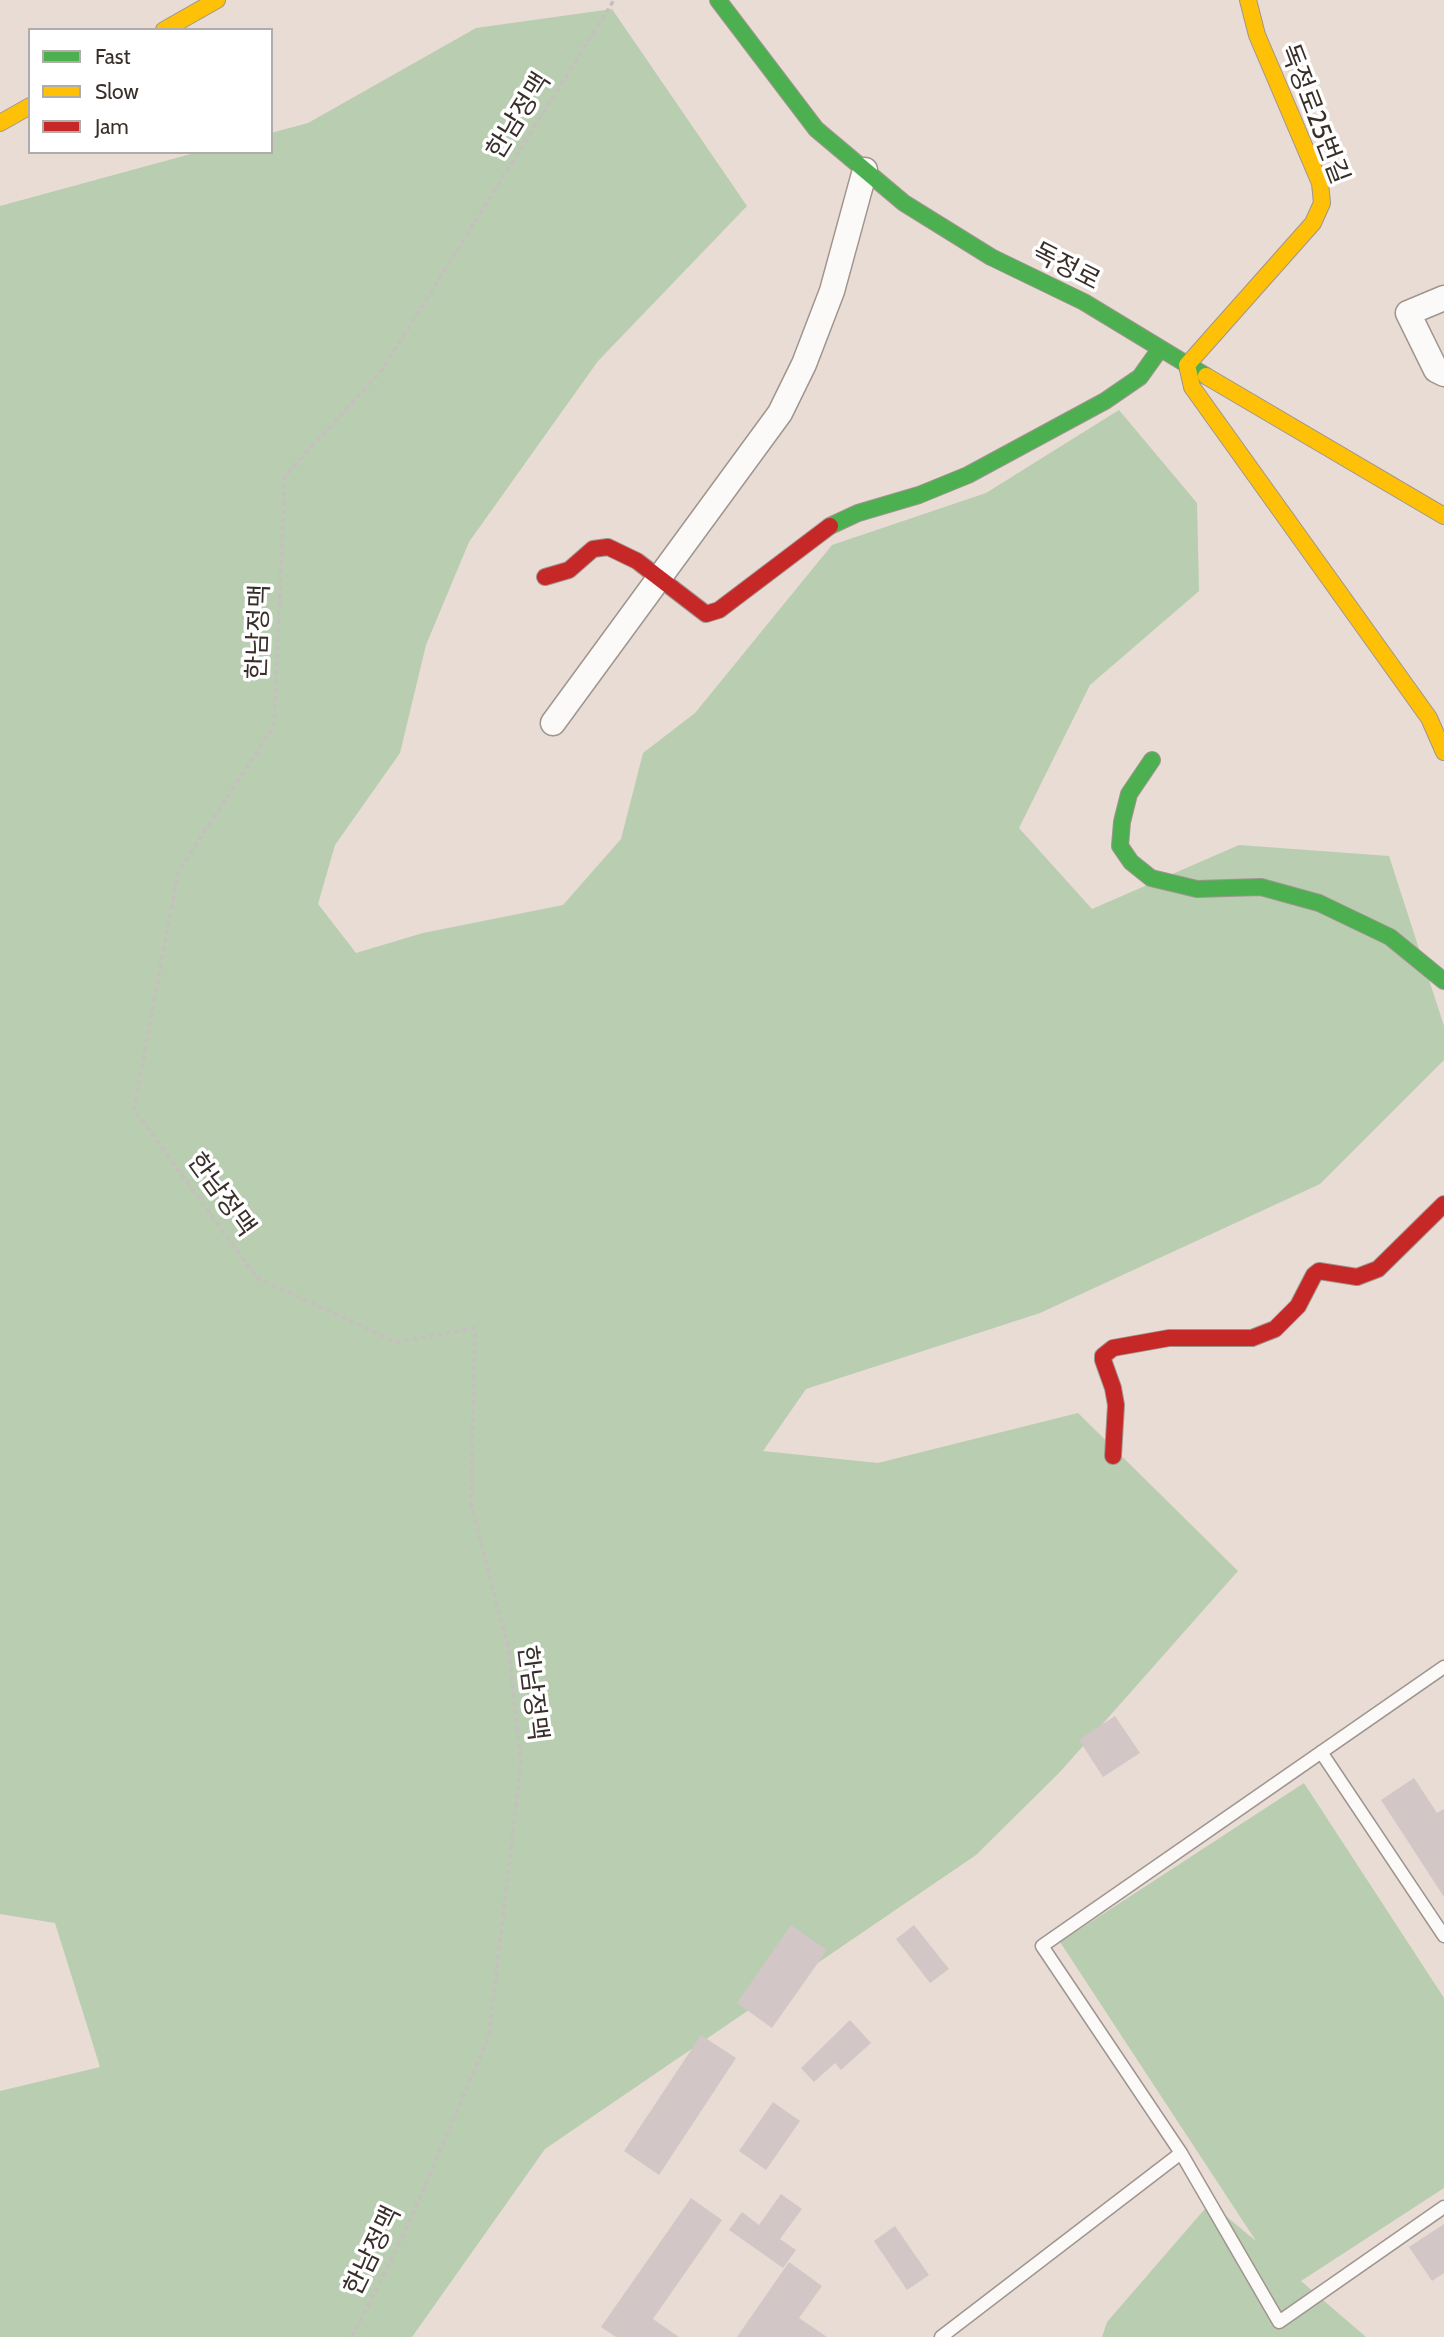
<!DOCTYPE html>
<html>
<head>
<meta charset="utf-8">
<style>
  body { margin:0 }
  #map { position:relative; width:1444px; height:2337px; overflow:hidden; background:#e9dcd4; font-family:Cabin,sans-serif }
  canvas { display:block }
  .legend { position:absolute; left:28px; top:28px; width:245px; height:126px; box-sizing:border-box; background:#fff; border:2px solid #b0acaa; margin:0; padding:9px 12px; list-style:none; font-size:21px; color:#392f2a }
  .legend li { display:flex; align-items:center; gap:14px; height:35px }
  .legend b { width:35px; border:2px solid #b0acaa }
</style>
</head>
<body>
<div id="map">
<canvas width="1444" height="2337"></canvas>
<ul class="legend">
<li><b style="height:9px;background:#4caf50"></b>Fast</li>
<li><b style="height:9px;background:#ffc107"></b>Slow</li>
<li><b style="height:9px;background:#c62828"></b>Jam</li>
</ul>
</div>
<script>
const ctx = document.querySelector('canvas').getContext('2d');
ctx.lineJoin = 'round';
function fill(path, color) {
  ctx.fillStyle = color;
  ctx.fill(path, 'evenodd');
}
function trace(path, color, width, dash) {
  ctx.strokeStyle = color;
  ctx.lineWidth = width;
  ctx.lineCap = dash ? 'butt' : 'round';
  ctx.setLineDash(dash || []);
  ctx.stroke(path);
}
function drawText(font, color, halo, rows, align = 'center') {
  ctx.font = font + ' Cabin,"Noto Sans KR",sans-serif';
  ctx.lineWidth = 7;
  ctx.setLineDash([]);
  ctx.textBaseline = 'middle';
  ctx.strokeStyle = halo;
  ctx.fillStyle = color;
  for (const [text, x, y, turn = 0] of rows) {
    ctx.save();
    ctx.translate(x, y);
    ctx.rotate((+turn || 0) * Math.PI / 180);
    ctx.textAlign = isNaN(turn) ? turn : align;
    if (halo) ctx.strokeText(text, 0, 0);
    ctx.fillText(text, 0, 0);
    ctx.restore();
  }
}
fill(new Path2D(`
  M 612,9 L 747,206 L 598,361 L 469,542 L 426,645 L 400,753 L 335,845 L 318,904 L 356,953 L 423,933 L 563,905 L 621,839 L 643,753 L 695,713 L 832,545 L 986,493 L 1119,410 L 1197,503 L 1199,591 L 1090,685 L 1019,828 L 1092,909 L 1239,845 L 1389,856 L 1444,1026 L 1444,1060 L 1320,1184 L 1040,1313 L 806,1389 L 763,1451 L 878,1463 L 1078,1413 L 1238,1571 L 1060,1772 L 976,1855 L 545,2149 L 412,2337 L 0,2337 L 0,2091 L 100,2067 L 55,1923 L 0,1914 L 0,206 L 198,152 L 271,152 L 271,133 L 308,123 L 476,28 Z
  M 1304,1783 L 1444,1998 L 1444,2188 L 1301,2281 L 1366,2337 L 1102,2337 L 1107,2322 L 1210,2203 L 1256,2241 L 1060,1942 Z`), '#b9cdb1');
fill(new Path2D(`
  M 1115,1716 L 1140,1753 L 1103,1777 L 1079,1740 Z
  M 1414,1778 L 1437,1813 L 1444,1809 L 1444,1897 L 1381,1800 Z
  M 791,1925 L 827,1950 L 772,2028 L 737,2003 Z
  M 914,1925 L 949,1969 L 930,1983 L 896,1939 Z
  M 850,2020 L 871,2043 L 841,2070 L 835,2063 L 814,2082 L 801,2068 Z
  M 701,2035 L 736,2058 L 659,2175 L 624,2151 Z
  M 773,2102 L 800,2121 L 766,2170 L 739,2151 Z
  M 781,2194 L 802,2209 L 780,2239 L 796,2250 L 783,2268 L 729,2230 L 742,2212 L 759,2225 Z
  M 691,2198 L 722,2220 L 653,2319 L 679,2337 L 616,2337 L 601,2327 Z
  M 1444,2224 L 1444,2273 L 1432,2281 L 1409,2247 Z
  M 895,2226 L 929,2275 L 907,2290 L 874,2241 Z
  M 789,2262 L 822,2286 L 799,2318 L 827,2337 L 737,2337 Z`), '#d2c7c6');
const lane = new Path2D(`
  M 1444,1667 L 1042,1946 L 1181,2153 L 1279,2322 L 1444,2207
  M 1321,1752 L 1444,1936
  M 941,2337 L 1181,2153`);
const street = new Path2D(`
  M 1444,298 L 1408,313 L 1436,370 L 1444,374
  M 553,723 L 780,413 L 804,364 L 832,291 L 865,170`);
const fast = new Path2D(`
  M 718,0 L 816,129 L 904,203 L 991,257 L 1084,302 L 1206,376
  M 830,526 L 858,513 L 919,495 L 968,475 L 1105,401 L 1140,377 L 1160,349
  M 1152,760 L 1129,794 L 1122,822 L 1120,846 L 1131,862 L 1151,878 L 1197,889 L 1261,887 L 1319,903 L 1390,937 L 1444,981`);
const slow = new Path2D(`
  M 164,30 L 217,0
  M 0,123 L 30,106
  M 1187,365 L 1192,387 L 1429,718 L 1444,752
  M 1187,365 L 1313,223 L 1322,203 L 1320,183 L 1257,35 L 1248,0
  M 1206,376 L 1444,516`);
const jam = new Path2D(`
  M 545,577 L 569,570 L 593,549 L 608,547 L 637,561 L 706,614 L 719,610 L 830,526
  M 1113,1456 L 1116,1405 L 1113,1388 L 1103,1360 L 1103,1356 L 1113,1348 L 1169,1338 L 1252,1338 L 1275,1329 L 1298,1306 L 1314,1275 L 1319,1271 L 1357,1277 L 1378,1269 L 1444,1204`);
trace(lane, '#9f958f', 15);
trace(street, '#9f958f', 27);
trace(fast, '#9f958f', 18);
trace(slow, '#9f958f', 18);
trace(jam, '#9f958f', 18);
trace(new Path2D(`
  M 352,2337 L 406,2230 L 489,2036 L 521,1763 L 509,1651 L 471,1504 L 475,1328 L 396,1342 L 257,1278 L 134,1109 L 178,872 L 274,726 L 285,476 L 382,370 L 614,0`), '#c5c0be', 3.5, [5, 3.5]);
trace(lane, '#fcfaf9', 12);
trace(street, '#fcfaf9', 24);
trace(fast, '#4caf50', 16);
trace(slow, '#ffc107', 16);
trace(jam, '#c62828', 16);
drawText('26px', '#392f2a', '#fff', [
  ["독정로25번길",1314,114,69],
  ["한남정맥",519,116,-58],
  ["독정로",1066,267,27],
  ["한남정맥",259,632,-88],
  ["한남정맥",221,1195,54],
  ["한남정맥",532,1693,83],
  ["한남정맥",373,2251,-64]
]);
</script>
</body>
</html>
